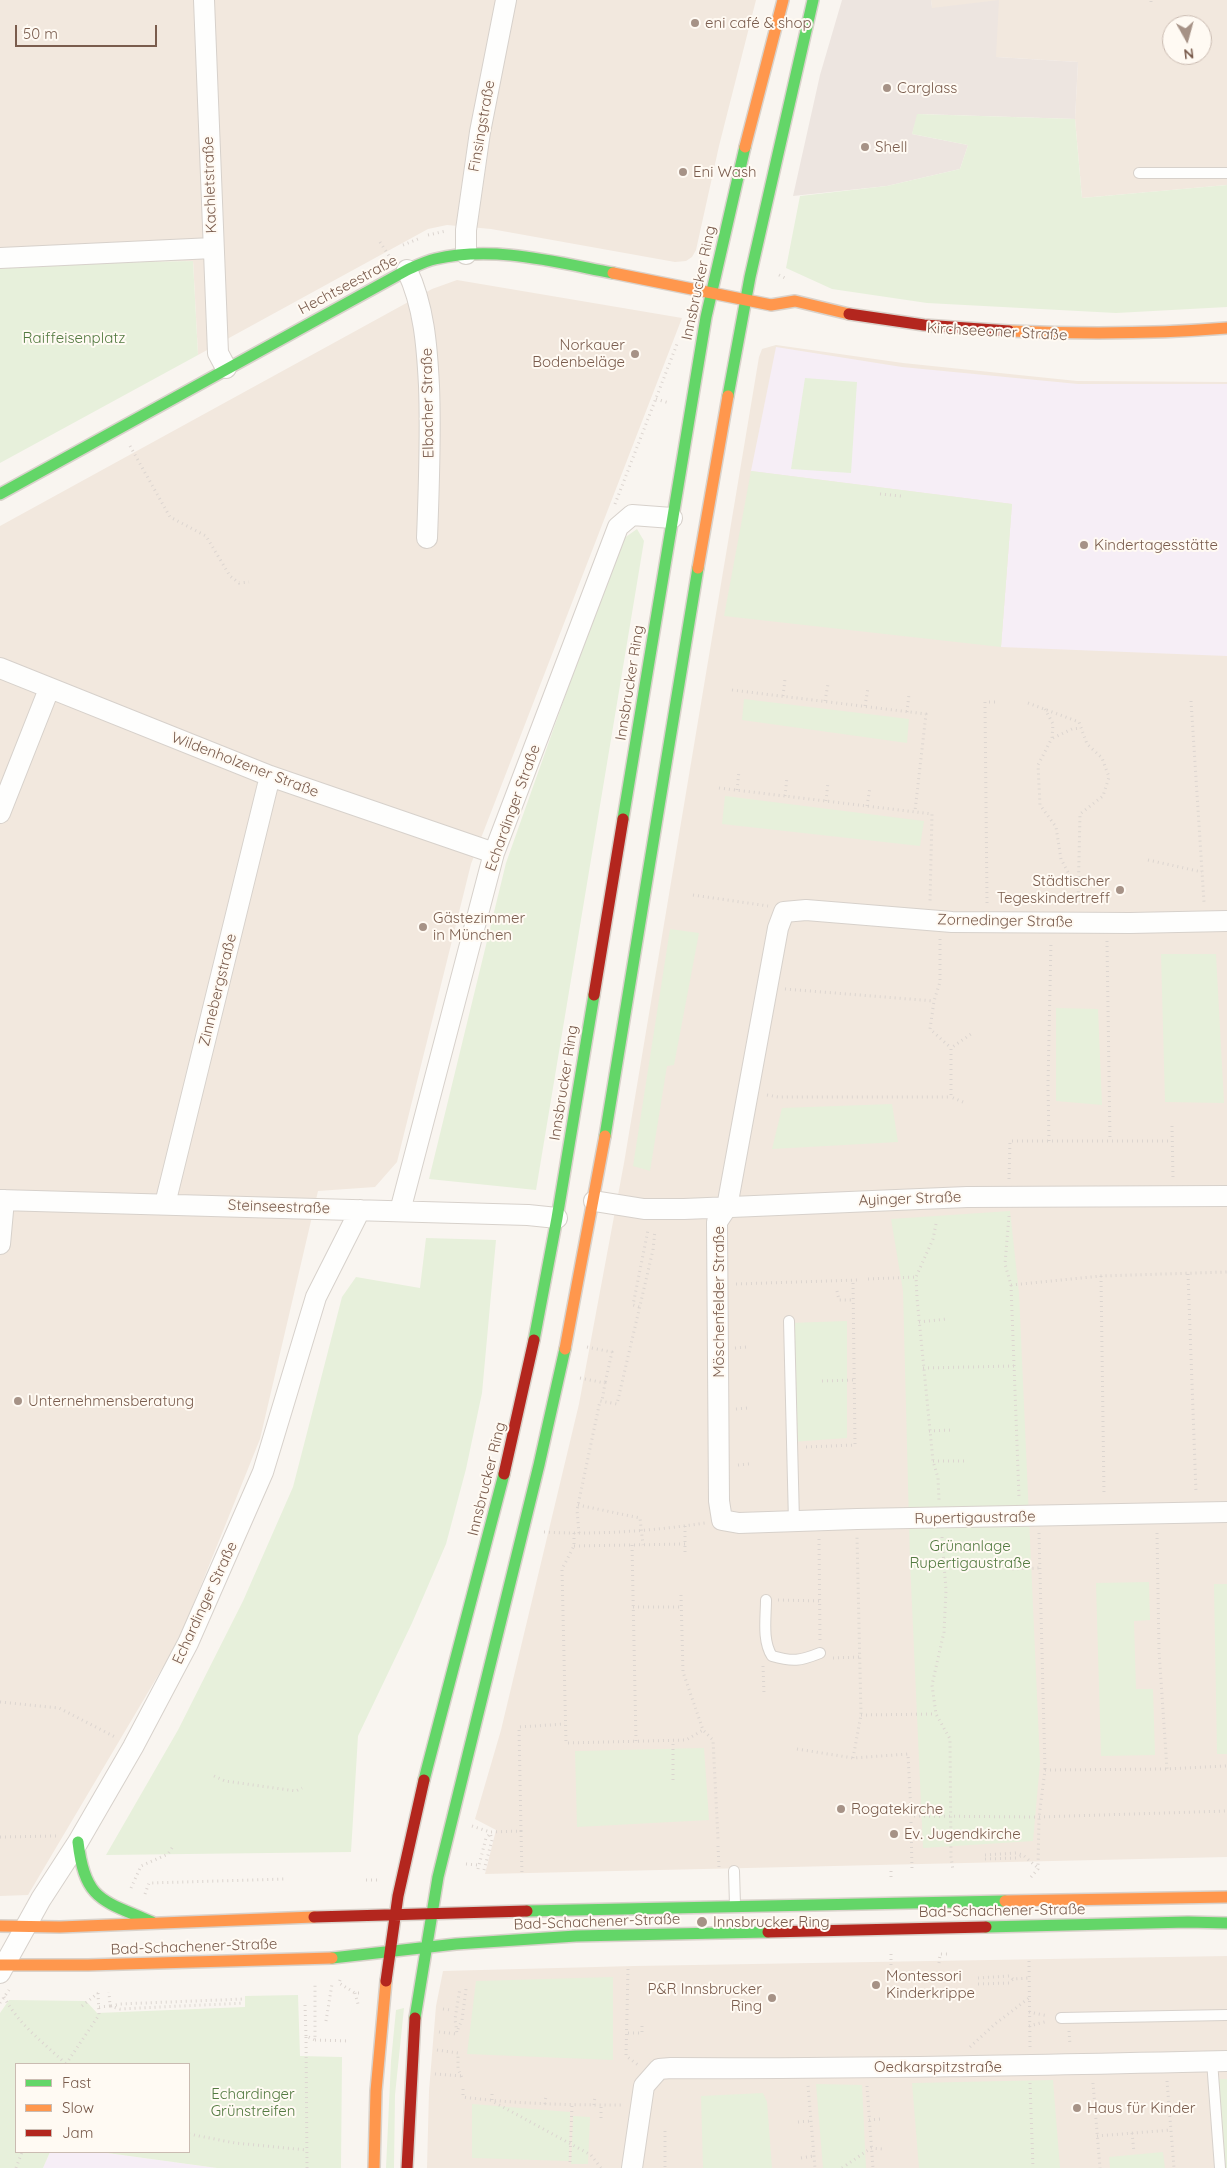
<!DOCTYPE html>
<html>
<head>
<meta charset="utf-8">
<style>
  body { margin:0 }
  #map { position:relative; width:1227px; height:2168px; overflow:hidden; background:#f9f5f0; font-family:Quicksand,sans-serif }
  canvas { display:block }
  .legend { position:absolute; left:15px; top:2063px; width:175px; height:90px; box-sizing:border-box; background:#fffaf3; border:1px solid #cabbb1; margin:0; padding:6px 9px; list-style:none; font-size:15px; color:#7a5c4d }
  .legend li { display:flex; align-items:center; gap:10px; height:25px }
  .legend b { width:25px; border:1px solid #cabbb1 }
  .north { position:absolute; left:1162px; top:15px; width:50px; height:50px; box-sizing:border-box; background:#fffaf3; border:1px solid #cabbb1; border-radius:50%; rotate:173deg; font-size:14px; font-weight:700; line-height:20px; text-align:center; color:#7a5c4d }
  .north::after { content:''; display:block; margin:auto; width:18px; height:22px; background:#a69286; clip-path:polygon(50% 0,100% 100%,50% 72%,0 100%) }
  .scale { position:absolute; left:15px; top:25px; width:142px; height:22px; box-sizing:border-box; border:2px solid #7a5c4d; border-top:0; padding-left:6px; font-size:15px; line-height:18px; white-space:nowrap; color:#7a5c4d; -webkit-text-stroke:4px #fffaf3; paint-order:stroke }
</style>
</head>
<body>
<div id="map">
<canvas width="1227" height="2168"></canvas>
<ul class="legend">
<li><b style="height:6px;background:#63d668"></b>Fast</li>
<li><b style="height:6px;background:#ff974d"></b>Slow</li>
<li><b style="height:6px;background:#b3261e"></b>Jam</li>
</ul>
<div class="north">N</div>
<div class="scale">50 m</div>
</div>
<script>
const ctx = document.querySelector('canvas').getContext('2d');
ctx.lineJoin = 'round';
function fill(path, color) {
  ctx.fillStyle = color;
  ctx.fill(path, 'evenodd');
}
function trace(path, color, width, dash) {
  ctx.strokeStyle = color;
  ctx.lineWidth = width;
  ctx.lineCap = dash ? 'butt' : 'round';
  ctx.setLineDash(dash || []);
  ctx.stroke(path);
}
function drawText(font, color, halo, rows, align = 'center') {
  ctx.font = font + ' Quicksand,sans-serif';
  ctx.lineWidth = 4;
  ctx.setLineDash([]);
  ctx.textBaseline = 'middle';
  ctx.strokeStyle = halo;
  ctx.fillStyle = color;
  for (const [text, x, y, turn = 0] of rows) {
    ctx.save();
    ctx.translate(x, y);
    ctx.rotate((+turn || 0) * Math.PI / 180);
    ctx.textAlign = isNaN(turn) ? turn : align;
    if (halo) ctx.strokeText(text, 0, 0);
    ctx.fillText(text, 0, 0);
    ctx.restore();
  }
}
fill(new Path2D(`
  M 0,0 L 756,0 L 719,146 L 696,250 L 692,257 L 686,261 L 675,262 L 491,229 L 447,225 L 428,229 L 198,355 L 193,261 L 0,265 Z
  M 931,0 L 1227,0 L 1227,185 L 1082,198 L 1075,119 L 1078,62 L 996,57 L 932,8 ZM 1172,25 L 1202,25 L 1202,55 L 1172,55 Z
  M 457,280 L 682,318 L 471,864 L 397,1162 L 375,1187 L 318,1191 L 260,1439 L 179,1640 L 28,1895 L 0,1896 L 0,526 L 432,289 Z
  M 776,345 L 903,363 L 1077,381 L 1227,382 L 1227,1857 L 485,1874 L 496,1830 L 475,1819 L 501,1730 L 579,1404 L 624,1163 L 759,357 L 762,349 Z
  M 1227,1956 L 1227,2168 L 427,2168 L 429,2091 L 436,2006 L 443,1971 L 634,1966 Z`), '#f2e8de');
fill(new Path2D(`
  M 842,0 L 931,0 L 932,8 L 999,0 L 996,57 L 1078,62 L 1075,119 L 918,114 L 912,134 L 968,145 L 960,169 L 887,186 L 793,196 L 820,75 Z`), '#ede5e0');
fill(new Path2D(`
  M 776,347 L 902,367 L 1078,384 L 1227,384 L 1227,656 L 1001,647 L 1012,504 L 751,471 Z
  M 50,2152 L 100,2152 L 217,2168 L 43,2168 Z`), '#f6eef6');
fill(new Path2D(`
  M 917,114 L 1075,119 L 1082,198 L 1227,185 L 1227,307 L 1116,313 L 927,303 L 832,289 L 786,268 L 800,196 L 887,186 L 960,169 L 968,145 L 912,134 Z
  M 193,261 L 198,355 L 0,463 L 0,265 Z
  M 805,378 L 857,382 L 851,473 L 791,469 Z
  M 751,471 L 1012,504 L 1001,647 L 724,616 Z
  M 637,529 L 644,541 L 536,1190 L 429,1179 L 506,863 L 620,541 Z
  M 744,699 L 909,719 L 907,743 L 742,720 Z
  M 725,796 L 924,821 L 920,846 L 722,824 Z
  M 670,929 L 699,933 L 674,1065 L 667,1066 L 650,1171 L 633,1166 Z
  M 1161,954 L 1216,954 L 1224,1103 L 1165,1102 Z
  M 1056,1008 L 1098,1009 L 1102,1105 L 1056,1101 Z
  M 892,1104 L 898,1142 L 772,1149 L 782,1108 Z
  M 1010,1211 L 1019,1293 L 1040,1763 L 1033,1841 L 923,1848 L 910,1561 L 903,1291 L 891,1219 Z
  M 426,1238 L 496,1240 L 482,1393 L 466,1469 L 446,1544 L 412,1623 L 358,1736 L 351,1852 L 106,1855 L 178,1730 L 243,1601 L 293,1487 L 342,1297 L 356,1277 L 420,1288 Z
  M 847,1321 L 847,1438 L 791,1442 L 789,1323 Z
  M 1149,1582 L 1150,1620 L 1134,1621 L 1136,1689 L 1153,1689 L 1155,1755 L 1101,1756 L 1096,1583 Z
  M 1214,1584 L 1227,1584 L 1227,1754 L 1217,1754 Z
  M 704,1748 L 709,1820 L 577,1827 L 575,1751 Z
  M 613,1977 L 613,2060 L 467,2054 L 476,1981 Z
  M 298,1995 L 300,2056 L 342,2057 L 341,2168 L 217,2168 L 100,2152 L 189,2152 L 189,2064 L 16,2064 L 16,2152 L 50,2152 L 43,2168 L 0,2168 L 0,2013 L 9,2000 L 86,2001 L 97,2013 L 245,2007 L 245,1996 Z
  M 404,2008 L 395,2095 L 394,2168 L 386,2168 L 391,2061 L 396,2010 Z
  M 1209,2079 L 1227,2079 L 1227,2168 L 1215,2168 Z
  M 1053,2080 L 1060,2168 L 919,2168 L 912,2083 Z
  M 816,2084 L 862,2085 L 866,2168 L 823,2168 Z
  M 763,2093 L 767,2102 L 772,2168 L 703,2168 L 701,2096 Z
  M 472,2104 L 570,2112 L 569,2161 L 472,2158 Z
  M 573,2116 L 590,2117 L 588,2164 L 571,2164 Z
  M 1163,2152 L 1165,2168 L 1110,2168 L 1109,2157 Z`), '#e7f0db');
const lane = new Path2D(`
  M 1139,173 L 1227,173
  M 789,1321 L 794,1522
  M 766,1600 C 766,1617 762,1641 772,1656 C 793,1662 800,1661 820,1653
  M 734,1871 L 735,1905
  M 1061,2018 L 1227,2015
  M 1212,2061 L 1220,2168`);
const street = new Path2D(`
  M 204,0 L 218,353 L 226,368
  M 466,254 L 466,230 L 480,132 L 506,0
  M 0,258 L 213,248
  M 407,270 C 424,306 427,346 429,386 C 431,437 429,487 427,538
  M 0,668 L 270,776 L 494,853
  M 0,813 L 49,689
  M 1227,921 L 1130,923 L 952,922 L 806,910 L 784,912 L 778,928 L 727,1207 L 717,1222 L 719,1501 L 722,1520 L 739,1523 L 857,1519 L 1227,1512
  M 0,1200 L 528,1215 L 557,1218
  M 594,1201 L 644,1209 L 684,1209 L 967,1197 L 1227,1196
  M 165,1204 L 270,776
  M 400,1211 L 494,853 L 618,527 L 632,515 L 672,518
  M 0,1244 L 4,1200
  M 0,1973 L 41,1899 L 78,1842 L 133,1747 L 188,1643 L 263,1472 L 316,1297 L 360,1210
  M 632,2168 L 644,2086 L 659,2069 L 671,2068 C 857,2069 1042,2065 1227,2061`);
const fast = new Path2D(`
  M 728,396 L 750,277 L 813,0
  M 0,494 L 407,270 C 416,266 426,261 435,259 C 494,245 555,262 613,273
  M 623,819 L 706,317 L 745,147
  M 605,1136 L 698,568
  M 534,1340 L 557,1218 L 594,995
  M 424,1780 L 504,1474
  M 78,1842 C 85,1901 102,1900 152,1922
  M 527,1911 L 1005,1901
  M 986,1927 L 1188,1922 L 1227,1923
  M 332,1958 L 456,1944 L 576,1936 L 768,1932
  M 415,2018 L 438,1877 L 539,1465 L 565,1349`);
const slow = new Path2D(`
  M 745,147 L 783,0
  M 613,273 L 771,305 L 795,301 L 849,314
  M 1009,331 C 1082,334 1154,334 1227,328
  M 698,568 L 728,396
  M 565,1349 L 605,1136
  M 1005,1901 L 1227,1897
  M 0,1926 L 60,1927 L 314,1917
  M 0,1965 L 88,1965 L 332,1958
  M 374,2168 L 376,2091 L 386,1981`);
const jam = new Path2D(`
  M 849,314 L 924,325 L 1009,331
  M 594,995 L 623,819
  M 504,1474 L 534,1340
  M 314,1917 L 527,1911
  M 768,1932 L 986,1927
  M 386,1981 L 398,1896 L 424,1780
  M 407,2168 L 415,2018`);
trace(lane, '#d7d1cb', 12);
trace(street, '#d7d1cb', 22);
trace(fast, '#d9d2cb', 14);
trace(slow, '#d9d2cb', 14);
trace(jam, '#d9d2cb', 14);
trace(new Path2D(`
  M 1151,2 L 1151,0
  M 428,235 L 446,231
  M 380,242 L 389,256
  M 403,245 L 418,239
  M 779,275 L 787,279
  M 656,399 L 669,403
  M 130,446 L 170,517 L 206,536 L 230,576 L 239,583 L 249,582
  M 880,494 L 901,496
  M 615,504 L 677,344
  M 732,690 L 926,714 L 915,811
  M 783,696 L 785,679
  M 825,701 L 828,684
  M 1191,701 L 1204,902
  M 1028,703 L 1079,722 L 1087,744 L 1102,758 L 1109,777 L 1103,796 L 1080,814 L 1078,905
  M 865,706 L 868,688
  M 1045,709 L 1053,724 L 1052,738 L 1038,765 L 1040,805 L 1056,827 L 1061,859 L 1070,876 L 1078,883
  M 907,712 L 909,694
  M 1053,738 L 1072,729 L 1081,728
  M 719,788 L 932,814 L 930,902
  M 737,790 L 739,771
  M 785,796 L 787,777
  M 826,801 L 828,782
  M 867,806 L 870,787
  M 1148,860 L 1202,872
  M 693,895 L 768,906
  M 987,903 L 985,702 L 995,702
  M 940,939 L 940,982 L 934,1001 L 930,1029 L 951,1048
  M 1107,941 L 1110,1141
  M 785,989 L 934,1001
  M 767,1095 L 778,1097 L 951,1097
  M 963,1102 L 951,1097 L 951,1048 L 971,1034
  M 1172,1126 L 1173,1178
  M 1049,1141 L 1048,1085 L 1051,941
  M 1009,1179 L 1010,1141 L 1172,1141
  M 1009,1216 L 1005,1264 L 1011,1285 L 1101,1276 L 1227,1272
  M 936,1224 L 933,1239 L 916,1277 L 917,1298 L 933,1461 L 938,1478 L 939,1500
  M 1188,1274 L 1196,1493
  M 1101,1276 L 1104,1495
  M 868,1279 L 916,1277
  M 736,1284 L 858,1280
  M 1011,1285 L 1019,1497
  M 837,1291 L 839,1300 L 853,1300
  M 639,1307 L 633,1305 L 648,1230
  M 919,1322 L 947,1319
  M 587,1347 L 612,1352 L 605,1383
  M 735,1348 L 747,1347
  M 923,1368 L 1014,1366
  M 580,1378 L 605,1383 L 602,1401
  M 822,1381 L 855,1380
  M 736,1409 L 748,1408
  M 929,1431 L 952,1430
  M 806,1447 L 855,1445 L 853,1280
  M 933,1461 L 966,1461
  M 738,1465 L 749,1464
  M 578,1505 L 640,1518 L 643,1545
  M 685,1526 L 685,1552
  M 544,1532 C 597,1535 653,1531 705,1523
  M 574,1533 L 574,1546 L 562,1569 L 566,1743 L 686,1740 L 703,1730
  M 579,1533 L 577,1510 L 600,1401 L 617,1404 L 653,1250 L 655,1230
  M 1039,1533 L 1045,1770
  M 1157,1533 L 1159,1651 L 1167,1769
  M 942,1537 L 946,1590 L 944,1632 L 932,1685 L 936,1714 L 950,1739 L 951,1857 L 953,1870
  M 819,1539 L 820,1640
  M 632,1545 L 636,1741
  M 574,1546 L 685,1544
  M 944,1567 L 1001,1564 L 1009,1569 L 1039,1568
  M 681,1595 L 683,1672 L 703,1730 L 713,1740 L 718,1839
  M 778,1600 L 820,1601
  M 633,1607 L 682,1607
  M 833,1658 L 859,1657
  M 763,1666 L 764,1693
  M 0,1702 L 59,1708 L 117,1738
  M 861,1715 L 936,1714
  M 797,1749 L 853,1758 L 908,1754 L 911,1813
  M 853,1758 L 861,1715 L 857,1537
  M 214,1776 L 225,1781 L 296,1791 L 302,1788
  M 673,1780 L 673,1740
  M 914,1816 L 1039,1817 L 1227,1811
  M 911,1822 L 912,1870
  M 472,1826 L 490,1832 L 521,1831 L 519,1727 L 565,1724
  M 521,1831 L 522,1875
  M 0,1837 L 57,1836
  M 718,1846 L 719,1867
  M 985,1855 L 1016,1853 L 1023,1855 L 1038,1868
  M 985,1859 L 1016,1858 L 1023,1855
  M 466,1864 L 478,1865
  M 478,1869 L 486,1838 L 490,1834
  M 484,1870 L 492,1840 L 490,1832
  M 891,1871 L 891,1880
  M 1031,1877 L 1038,1869 L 1039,1817 L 1045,1770 L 1167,1769 L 1227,1766
  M 366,1880 L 379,1880
  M 131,1888 L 141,1866 L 168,1854 L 174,1845
  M 145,1894 L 149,1883 L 286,1879
  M 1029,1961 L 1030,2047
  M 939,1963 L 940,1954 L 950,1954
  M 891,1965 L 891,1951
  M 628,1969 L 626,2056 L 638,2065
  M 978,1978 L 1009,1976 L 1013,1979
  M 340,1980 L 339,1983 L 355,1993 L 362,1993
  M 978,1984 L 1009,1983 L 1013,1979 L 1029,1978
  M 355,1993 L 358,2004
  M 4,1997 C 19,2025 44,2043 66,2064
  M 0,2003 L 9,1990
  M 305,2005 L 306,2036
  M 82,2006 L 98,1993
  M 110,2006 L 120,2009 L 244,2003
  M 111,2006 L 120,2004 L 244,1999
  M 99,2007 L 110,2006 L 109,1992
  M 443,2009 L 451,2010
  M 1029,2012 L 1048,2016
  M 326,2021 L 332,1984
  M 1029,2026 L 1048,2021
  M 458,2029 L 462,2020 L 466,1989
  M 1069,2031 L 1070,2045
  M 439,2032 L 457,2034 L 455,2019 L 460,1988
  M 628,2033 L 642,2033 L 642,2024
  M 315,2040 L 350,2041
  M 970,2047 L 995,2024 L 1029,1998
  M 437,2050 L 458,2053 L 458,2069 L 463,2080
  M 66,2064 L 99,2015 L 98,1993
  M 435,2074 L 463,2076
  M 1167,2081 L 1174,2168
  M 1030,2083 L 1033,2168
  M 1093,2083 L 1100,2168
  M 808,2086 L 815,2168
  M 867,2086 L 873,2168
  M 463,2089 L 463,2097 C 516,2104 568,2105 622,2105
  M 492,2094 L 492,2101 L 591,2155 L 601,2168
  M 545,2104 L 546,2095
  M 594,2105 L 595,2096
  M 601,2118 L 601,2105
  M 869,2120 L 881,2119
  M 798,2122 L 811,2121
  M 665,2131 L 665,2168
  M 1132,2133 L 1134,2152
  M 189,2134 L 235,2143 L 307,2150
  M 1097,2136 L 1171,2130
  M 801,2158 L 814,2156
  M 570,2162 L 572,2105
  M 16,2168 L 22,2152
  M 307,2168 L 306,2036 L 315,2040 L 315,1985
  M 842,2168 L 871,2148 L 883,2149`), '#dcd5d0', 3, [1, 4]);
trace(lane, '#fefefd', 10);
trace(street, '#fefefd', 20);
trace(fast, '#63d668', 11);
trace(slow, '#ff974d', 11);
trace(jam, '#b3261e', 11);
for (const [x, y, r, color] of [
  [695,23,5,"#a69286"],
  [887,88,5,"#a69286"],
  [865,147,5,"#a69286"],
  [683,172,5,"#a69286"],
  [635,354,5,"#a69286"],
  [1084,545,5,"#a69286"],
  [1120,890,5,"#a69286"],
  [423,927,5,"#a69286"],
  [18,1401,5,"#a69286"],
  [841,1809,5,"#a69286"],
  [894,1834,5,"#a69286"],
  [702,1922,6,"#a69286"],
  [876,1985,5,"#a69286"],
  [772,1998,5,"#a69286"],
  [1077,2108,5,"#a69286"]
]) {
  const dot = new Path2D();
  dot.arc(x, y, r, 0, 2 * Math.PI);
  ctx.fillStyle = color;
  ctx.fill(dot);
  trace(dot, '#fffaf3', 2);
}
drawText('15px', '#7a5c4d', '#fffaf3', [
  ["eni café & shop",705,23],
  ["Carglass",897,88],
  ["Shell",875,147],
  ["Eni Wash",693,172],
  ["Norkauer",625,345,"right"],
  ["Bodenbeläge",625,362,"right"],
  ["Kindertagesstätte",1094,545],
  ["Städtischer",1110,881,"right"],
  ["Tegeskindertreff",1110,898,"right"],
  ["Gästezimmer",433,918],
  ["in München",433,935],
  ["Unternehmensberatung",28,1401],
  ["Rogatekirche",851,1809],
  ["Ev. Jugendkirche",904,1834],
  ["Innsbrucker Ring",713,1922],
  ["Montessori",886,1976],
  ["Kinderkrippe",886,1993],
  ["P&R Innsbrucker",762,1989,"right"],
  ["Ring",762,2006,"right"],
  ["Haus für Kinder",1087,2108]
], 'left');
drawText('15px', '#7a5c4d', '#fffaf3', [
  ["Finsingstraße",482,126,-80],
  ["Kachletstraße",210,185,-92],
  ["Innsbrucker Ring",699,283,-78],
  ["Hechtseestraße",348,285,-28],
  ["Kirchseeoner Straße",997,332,3],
  ["Elbacher Straße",428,403,-91],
  ["Innsbrucker Ring",630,683,-81],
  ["Wildenholzener Straße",245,765,21],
  ["Echardinger Straße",513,808,-70],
  ["Zornedinger Straße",1005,921,1],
  ["Zinnebergstraße",218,990,-76],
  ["Innsbrucker Ring",564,1083,-81],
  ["Ayinger Straße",910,1199,-2],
  ["Steinseestraße",279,1207,2],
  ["Möschenfelder Straße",719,1302,-90],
  ["Innsbrucker Ring",487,1479,-76],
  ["Rupertigaustraße",975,1518,-1],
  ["Echardinger Straße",205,1603,-65],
  ["Bad-Schachener-Straße",1002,1911,-1],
  ["Bad-Schachener-Straße",597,1922,-2],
  ["Bad-Schachener-Straße",194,1947,-2],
  ["Oedkarspitzstraße",938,2067]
]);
drawText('15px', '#537a41', '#fffaf3', [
  ["Raiffeisenplatz",74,338],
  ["Grünanlage",970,1546],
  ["Rupertigaustraße",970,1563],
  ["Echardinger",253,2094],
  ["Grünstreifen",253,2111]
]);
</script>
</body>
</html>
